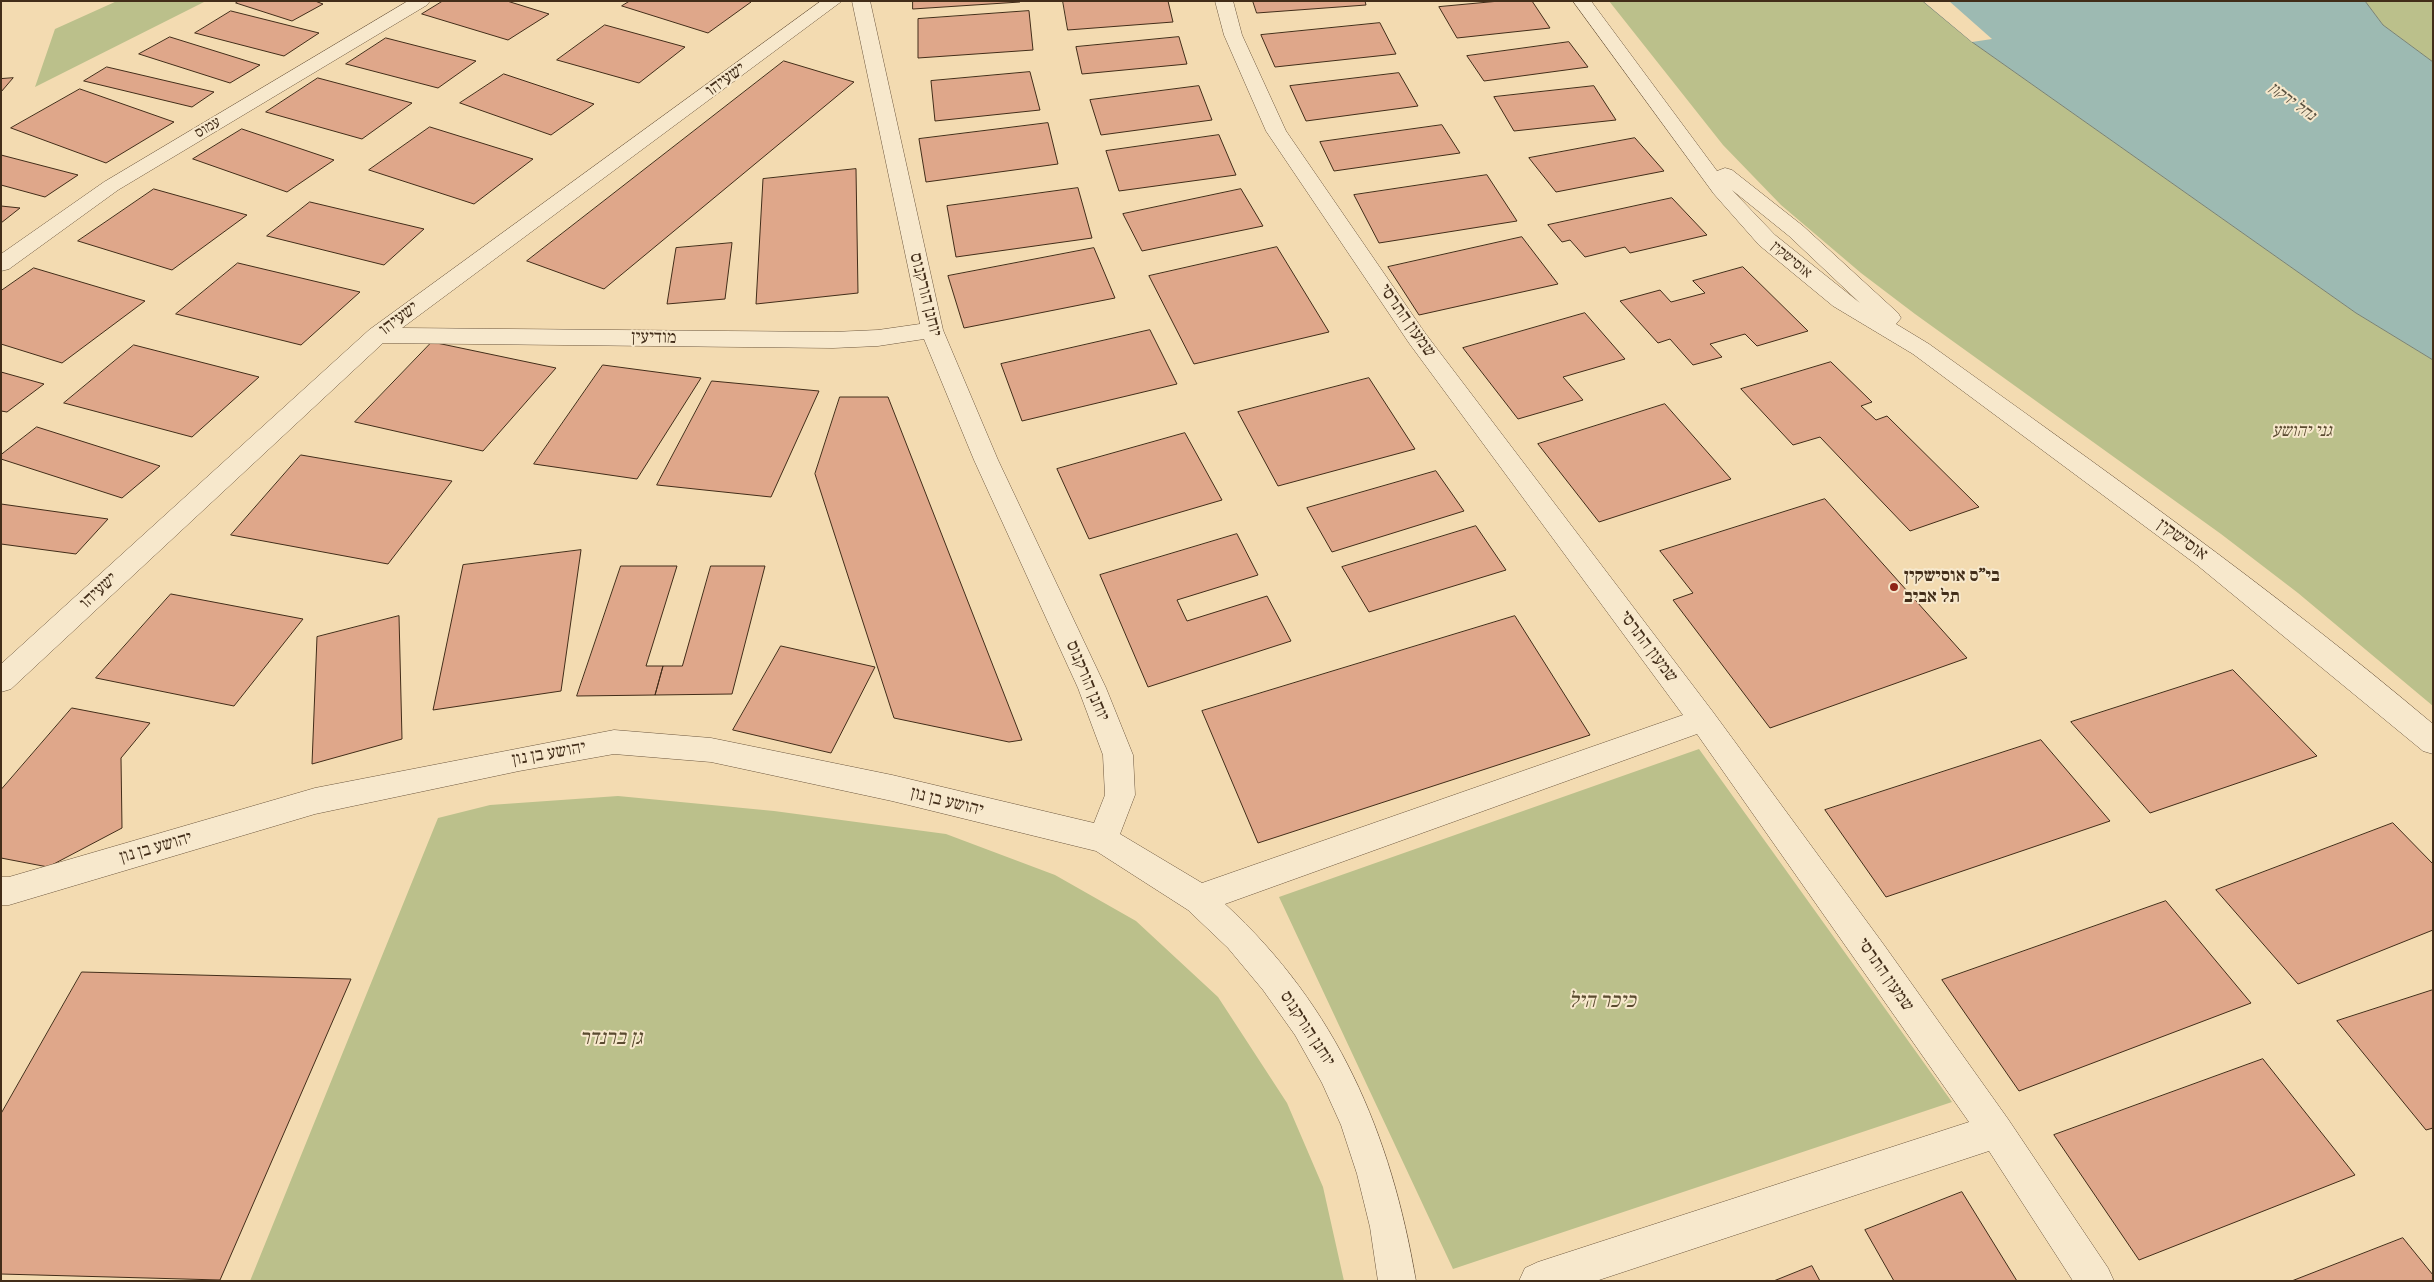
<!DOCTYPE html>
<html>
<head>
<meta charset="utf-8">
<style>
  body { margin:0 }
  #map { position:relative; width:2434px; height:1282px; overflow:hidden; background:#f3dbb1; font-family:"IM FELL French Canon",serif }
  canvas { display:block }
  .frame { position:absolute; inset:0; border:2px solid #422d19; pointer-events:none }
</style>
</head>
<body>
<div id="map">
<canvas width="2434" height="1282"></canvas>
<div class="frame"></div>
</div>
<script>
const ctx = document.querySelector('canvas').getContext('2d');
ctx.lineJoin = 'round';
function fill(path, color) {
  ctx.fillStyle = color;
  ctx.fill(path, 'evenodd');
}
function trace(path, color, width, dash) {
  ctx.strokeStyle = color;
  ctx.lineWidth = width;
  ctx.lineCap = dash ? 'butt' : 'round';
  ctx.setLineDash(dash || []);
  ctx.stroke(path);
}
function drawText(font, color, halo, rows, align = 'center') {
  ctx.font = font + ' "IM FELL French Canon","Frank Ruhl Libre",serif';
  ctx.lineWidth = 4;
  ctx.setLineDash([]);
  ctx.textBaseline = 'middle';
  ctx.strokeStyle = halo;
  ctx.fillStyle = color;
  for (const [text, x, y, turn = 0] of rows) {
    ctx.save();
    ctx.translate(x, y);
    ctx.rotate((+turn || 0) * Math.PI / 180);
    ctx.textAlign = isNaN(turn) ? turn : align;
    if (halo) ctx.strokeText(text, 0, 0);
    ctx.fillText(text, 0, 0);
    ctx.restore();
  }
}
fill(new Path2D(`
  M 117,1 L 206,1 L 35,87 L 55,29 Z
  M 1609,1 L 1923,1 L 1972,42 L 2356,313 L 2433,360 L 2433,706 L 2298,593 L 2221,534 L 1915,314 L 1861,273 L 1781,205 L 1723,145 Z
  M 2365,1 L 2433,1 L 2433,62 L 2383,25 Z
  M 1699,749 L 1952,1102 L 1453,1269 L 1279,897 Z
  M 618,796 L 774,811 L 946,834 L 1055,875 L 1136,921 L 1218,997 L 1287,1103 L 1323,1187 L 1344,1281 L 250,1281 L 438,818 L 490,805 Z`), '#bbc08b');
const water = new Path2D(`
  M 1923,1 L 2365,1 L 2383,25 L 2433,62 L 2433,360 L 2356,313 L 1972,42 Z`);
fill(water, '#9dbab2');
trace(water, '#798275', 1);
fill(new Path2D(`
  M 1923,1 L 1949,1 L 1992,39 L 1972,42 Z`), '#f3dbb1');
const building = new Path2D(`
  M 239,1 L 315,1 L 323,4 L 292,21 L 236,3 Z
  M 443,1 L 507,1 L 549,14 L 508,40 L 422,14 Z
  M 630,1 L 748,1 L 751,2 L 708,33 L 622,6 Z
  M 913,1 L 1020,1 L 1020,2 L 913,9 Z
  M 1063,1 L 1168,1 L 1173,22 L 1068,30 Z
  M 1253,1 L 1365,1 L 1366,5 L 1257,13 Z
  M 1500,1 L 1532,1 L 1550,28 L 1457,38 L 1439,7 Z
  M 231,11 L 319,33 L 284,56 L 195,33 Z
  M 1029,11 L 1033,50 L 918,58 L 918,19 Z
  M 1380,23 L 1396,54 L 1275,67 L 1261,35 Z
  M 605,25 L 685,47 L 639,83 L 557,60 Z
  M 170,37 L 260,65 L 230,83 L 139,54 Z
  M 1179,37 L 1187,64 L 1082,74 L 1076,47 Z
  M 386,38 L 476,61 L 438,88 L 346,64 Z
  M 1569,42 L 1588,67 L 1484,81 L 1467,56 Z
  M 784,61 L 854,82 L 604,289 L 527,261 Z
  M 107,67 L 214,92 L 192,107 L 84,81 Z
  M 1030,72 L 1040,110 L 935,121 L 931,81 Z
  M 1399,73 L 1418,106 L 1306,121 L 1290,86 Z
  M 504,74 L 594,104 L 551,135 L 460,103 Z
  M 13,78 L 1,92 L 1,79 Z
  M 318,78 L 412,103 L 362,139 L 266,112 Z
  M 1199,86 L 1212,120 L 1101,135 L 1090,100 Z
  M 1594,86 L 1616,120 L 1514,131 L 1494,97 Z
  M 80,89 L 174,122 L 106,163 L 11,128 Z
  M 1048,123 L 1058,164 L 926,182 L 919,139 Z
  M 1442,125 L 1460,153 L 1334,171 L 1320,142 Z
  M 430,127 L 533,159 L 474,204 L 369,170 Z
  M 242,129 L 334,160 L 287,192 L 193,159 Z
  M 1219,135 L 1236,175 L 1119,191 L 1106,151 Z
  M 1635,138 L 1664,171 L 1556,192 L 1529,158 Z
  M 1,155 L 78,175 L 45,197 L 1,185 Z
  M 856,169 L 858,293 L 756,304 L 763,179 Z
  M 1487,175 L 1517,221 L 1379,243 L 1354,195 Z
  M 1078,188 L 1092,238 L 956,257 L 947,206 Z
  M 154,189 L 247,215 L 172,270 L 78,241 Z
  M 1241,189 L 1263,226 L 1142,251 L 1123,214 Z
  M 1672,198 L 1707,235 L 1630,253 L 1625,247 L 1585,257 L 1570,240 L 1562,242 L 1548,225 Z
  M 310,202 L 424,229 L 384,265 L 267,236 Z
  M 1,206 L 20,208 L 1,223 Z
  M 1522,237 L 1558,284 L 1419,315 L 1388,267 Z
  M 732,243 L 725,299 L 667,304 L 676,248 Z
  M 1277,247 L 1329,332 L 1194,364 L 1149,276 Z
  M 1094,248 L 1115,298 L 964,328 L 948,276 Z
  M 238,263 L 360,292 L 301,345 L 176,314 Z
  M 1743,267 L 1808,331 L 1757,346 L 1745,334 L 1710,344 L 1722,357 L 1693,365 L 1670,339 L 1658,343 L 1620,301 L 1660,290 L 1671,302 L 1705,293 L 1693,281 Z
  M 34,268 L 145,301 L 62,363 L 1,344 L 1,291 Z
  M 1585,313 L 1625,359 L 1563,377 L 1583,400 L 1518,419 L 1463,348 Z
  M 1150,330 L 1177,384 L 1022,421 L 1001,364 Z
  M 432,342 L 556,368 L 483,451 L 355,422 Z
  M 134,345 L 259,377 L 192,437 L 64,403 Z
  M 1831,362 L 1872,402 L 1861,406 L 1876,420 L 1887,416 L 1979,507 L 1910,531 L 1820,437 L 1793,445 L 1741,389 Z
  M 603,365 L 701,378 L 637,479 L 534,464 Z
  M 1,372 L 44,384 L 7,412 L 1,411 Z
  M 1369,378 L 1415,449 L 1278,486 L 1238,412 Z
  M 712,381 L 819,391 L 771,497 L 657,485 Z
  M 840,397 L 888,397 L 1022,740 L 1009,742 L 894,718 L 815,474 Z
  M 1665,404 L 1731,479 L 1599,522 L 1538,444 Z
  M 37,427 L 160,466 L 122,498 L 1,459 L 1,455 Z
  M 1185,433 L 1222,500 L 1089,539 L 1057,469 Z
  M 301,455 L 452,481 L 388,564 L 231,535 Z
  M 1436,471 L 1464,511 L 1332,552 L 1307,508 Z
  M 1825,499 L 1967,658 L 1770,728 L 1673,600 L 1693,593 L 1660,551 Z
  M 1,504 L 108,519 L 76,554 L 1,544 Z
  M 1476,526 L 1506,570 L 1369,612 L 1342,567 Z
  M 1237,534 L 1258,575 L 1177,600 L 1187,621 L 1267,596 L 1291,641 L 1148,687 L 1100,575 Z
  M 581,550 L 561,691 L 433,710 L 463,565 Z
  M 621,566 L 677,566 L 646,666 L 663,666 L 655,695 L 577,696 Z
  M 711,566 L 765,566 L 732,694 L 655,695 L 663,666 L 682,666 Z
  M 171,594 L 303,619 L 234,706 L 96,678 Z
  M 399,616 L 402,739 L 312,764 L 317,637 Z
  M 1515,616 L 1590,735 L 1258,843 L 1202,711 Z
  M 781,646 L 875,667 L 831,753 L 733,730 Z
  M 2233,670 L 2317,756 L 2150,813 L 2071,722 Z
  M 72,708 L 150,723 L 121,758 L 122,828 L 48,867 L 1,858 L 1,790 Z
  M 2041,740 L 2110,821 L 1886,897 L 1825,810 Z
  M 2393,823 L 2433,864 L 2433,930 L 2298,984 L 2216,890 Z
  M 2166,901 L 2251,1003 L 2019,1091 L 1942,980 Z
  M 82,972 L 351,979 L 220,1280 L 1,1274 L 1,1114 Z
  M 2433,990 L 2433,1128 L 2426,1130 L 2337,1021 Z
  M 2263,1059 L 2355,1175 L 2139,1260 L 2054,1135 Z
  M 1962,1192 L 2017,1281 L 1894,1281 L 1865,1230 Z
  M 2403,1238 L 2433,1275 L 2433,1281 L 2292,1281 Z
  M 1812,1266 L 1820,1281 L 1774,1281 Z`);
fill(building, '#dfa78a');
trace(building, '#422d19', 1);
const street = new Path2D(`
  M 408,1 L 430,1 L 427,5 L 118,190 L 9,269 L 1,271 L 1,254 L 104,182 Z
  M 821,1 L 842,1 L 402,328 L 833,332 L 878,330 L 920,324 L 852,1 L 870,1 L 943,330 L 998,460 L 1106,688 L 1133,755 L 1135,795 L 1120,834 L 1202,883 L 1683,715 L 1409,343 L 1266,131 L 1224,35 L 1215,1 L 1233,1 L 1242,35 L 1286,131 L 1425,333 L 1713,712 L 1884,945 L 2008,1119 L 2108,1268 L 2114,1281 L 2073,1281 L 1989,1151 L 1596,1281 L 1519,1281 L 1525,1268 L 1538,1262 L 1969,1122 L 1697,734 L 1225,904 C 1337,1007 1391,1133 1416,1281 L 1378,1281 L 1370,1227 L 1357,1174 L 1341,1125 L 1322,1083 L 1295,1035 L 1263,990 L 1228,948 L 1188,910 L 1096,851 L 892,801 L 711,762 L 614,754 L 519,771 L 315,814 L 9,905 L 1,905 L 1,877 L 9,877 L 315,788 L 614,730 L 711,738 L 892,775 L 1094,823 L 1105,795 L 1103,755 L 1078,688 L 974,460 L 924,339 L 878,346 L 833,348 L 383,343 L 11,689 L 1,692 L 1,664 L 369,330 Z
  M 1573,1 L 1591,1 L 1717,171 L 1725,168 L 1732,170 L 1803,226 L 1898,313 L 1901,318 L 1896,324 L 1929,344 C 2100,467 2272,588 2433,724 L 2433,754 L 2423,751 L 2197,565 L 1913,354 L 1833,306 L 1759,245 L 1714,194 ZM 1732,190 L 1789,236 L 1860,303 L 1775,235 Z`);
trace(street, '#6e583f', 1);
fill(street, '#f7e8cc');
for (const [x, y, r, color] of [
  [1894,587,5,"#8f2418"]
]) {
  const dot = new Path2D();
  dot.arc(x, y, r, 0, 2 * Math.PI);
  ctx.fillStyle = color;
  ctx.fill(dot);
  trace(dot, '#f7e8cc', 2);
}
drawText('15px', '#422d19', '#f7e8cc', [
  ["עמוס",208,128,-31],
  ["אוסישקין",1791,260,40]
]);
drawText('italic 16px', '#59503f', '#f7e8cc', [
  ["נחל ירקון",2292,102,36]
]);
drawText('18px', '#422d19', '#f7e8cc', [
  ["ישעיהו",726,80,-36],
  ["יוחנן הורקנוס",925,295,76],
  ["ישעיהו",399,319,-37],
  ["שמעון התרסי",1407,321,55],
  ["מודיעין",654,338,1],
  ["אוסישקין",2182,540,36],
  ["ישעיהו",99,591,-43],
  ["שמעון התרסי",1648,647,53],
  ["יוחנן הורקנוס",1087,681,67],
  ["יהושע בן נון",549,754,-10],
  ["יהושע בן נון",947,802,14],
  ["יהושע בן נון",156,848,-16],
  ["שמעון התרסי",1885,975,55],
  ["יוחנן הורקנוס",1307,1029,57]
]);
drawText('italic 18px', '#5a4a30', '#f7e8cc', [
  ["גני יהושע",2302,432]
]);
drawText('bold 18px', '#422d19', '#f7e8cc', [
  ["בי\"ס אוסישקין",1904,577],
  ["תל אביב",1904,598]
], 'left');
drawText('italic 21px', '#5a4a30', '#f7e8cc', [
  ["כיכר היל",1602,1002],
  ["גן ברנדר",611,1039]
]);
</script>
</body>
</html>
